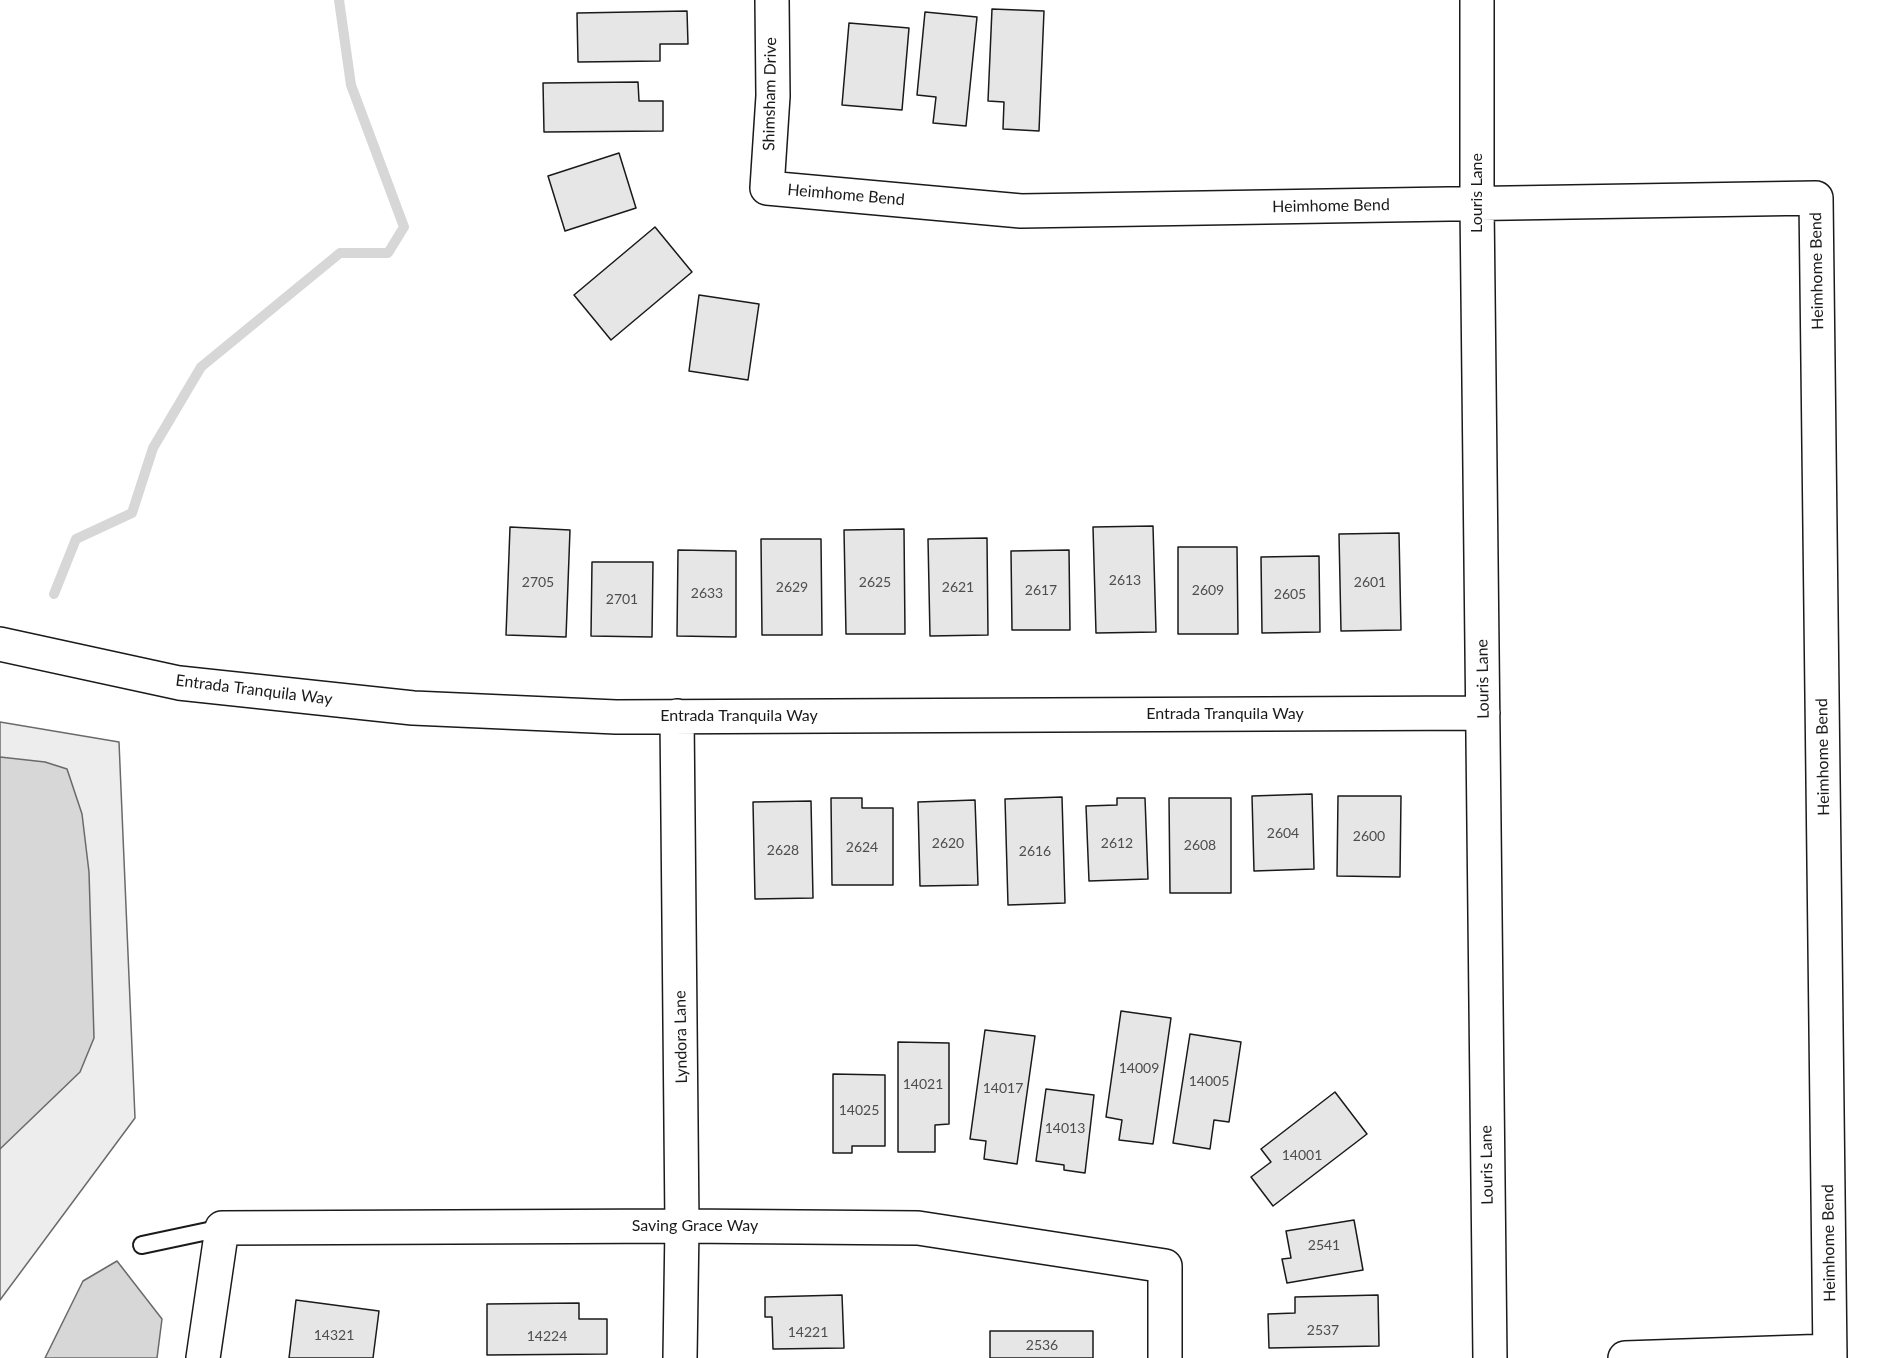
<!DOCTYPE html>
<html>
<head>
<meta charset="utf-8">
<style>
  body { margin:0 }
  canvas { display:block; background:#fff }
</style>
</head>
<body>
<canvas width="1892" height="1358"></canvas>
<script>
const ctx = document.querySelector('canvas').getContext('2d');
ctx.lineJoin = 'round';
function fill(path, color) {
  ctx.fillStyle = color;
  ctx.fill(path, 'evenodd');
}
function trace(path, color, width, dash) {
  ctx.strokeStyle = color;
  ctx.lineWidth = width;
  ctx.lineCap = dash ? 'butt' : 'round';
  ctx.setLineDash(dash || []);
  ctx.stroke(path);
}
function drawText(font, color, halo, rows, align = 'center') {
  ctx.font = font + ' Lato,sans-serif';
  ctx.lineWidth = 4.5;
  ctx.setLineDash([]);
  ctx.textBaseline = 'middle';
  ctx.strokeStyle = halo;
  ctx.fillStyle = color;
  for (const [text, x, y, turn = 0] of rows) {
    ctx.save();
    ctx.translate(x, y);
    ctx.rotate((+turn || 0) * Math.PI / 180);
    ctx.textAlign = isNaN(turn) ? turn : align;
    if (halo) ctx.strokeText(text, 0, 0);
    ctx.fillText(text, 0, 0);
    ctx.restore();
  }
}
const built = new Path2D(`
  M 0,722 L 119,742 L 135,1118 L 0,1300 Z`);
fill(built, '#ededed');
trace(built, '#6a6a6a', 1.5);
const water = new Path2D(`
  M 0,757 L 45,762 L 67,769 L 82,814 L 89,872 L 94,1038 L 80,1072 L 0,1149 Z
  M 117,1261 L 162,1319 L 157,1358 L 45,1358 L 83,1281 Z`);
fill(water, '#d7d7d7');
trace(water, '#6a6a6a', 1.5);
trace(new Path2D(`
  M 54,594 L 76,539 L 132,513 L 153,448 L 201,367 L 340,253 L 388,253 L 404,227 L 351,85 L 339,0`), '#d7d7d7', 10);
const building = new Path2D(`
  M 992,9 L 1044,11 L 1039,131 L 1003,129 L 1004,102 L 988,101 Z
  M 687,11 L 688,44 L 660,44 L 660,61 L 578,62 L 577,13 Z
  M 925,12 L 977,17 L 966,126 L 933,123 L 936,97 L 917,95 Z
  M 849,23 L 909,28 L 902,110 L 842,105 Z
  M 638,82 L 639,101 L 663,101 L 663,131 L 544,132 L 543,83 Z
  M 619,153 L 636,208 L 565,231 L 548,176 Z
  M 655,227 L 692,272 L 611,340 L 574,295 Z
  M 699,295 L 759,304 L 748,380 L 689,371 Z
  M 1153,526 L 1156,632 L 1096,633 L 1093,527 Z
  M 510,527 L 570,530 L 566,637 L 506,635 Z
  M 904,529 L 905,634 L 846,634 L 844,530 Z
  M 1399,533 L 1401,630 L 1341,631 L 1339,534 Z
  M 987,538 L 988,635 L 930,636 L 928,539 Z
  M 761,539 L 821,539 L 822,635 L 762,635 Z
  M 1178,547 L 1237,547 L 1238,634 L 1178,634 Z
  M 678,550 L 736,551 L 736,637 L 677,636 Z
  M 1069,550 L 1070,630 L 1012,630 L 1011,551 Z
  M 1319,556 L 1320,632 L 1262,633 L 1261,557 Z
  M 592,562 L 653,562 L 652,637 L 591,636 Z
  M 1312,794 L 1314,869 L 1254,871 L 1252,796 Z
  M 1338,796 L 1401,796 L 1400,877 L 1337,876 Z
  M 1062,797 L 1065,903 L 1008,905 L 1005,799 Z
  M 831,798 L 862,798 L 862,808 L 893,808 L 893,885 L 832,885 Z
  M 1117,798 L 1145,798 L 1148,879 L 1089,881 L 1086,806 L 1117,805 Z
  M 1169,798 L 1231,798 L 1231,893 L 1170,893 Z
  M 975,800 L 978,885 L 920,886 L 918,802 Z
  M 811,801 L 813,898 L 755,899 L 753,802 Z
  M 1121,1011 L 1171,1018 L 1153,1144 L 1119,1140 L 1122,1120 L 1106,1117 Z
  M 985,1030 L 1035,1036 L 1017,1164 L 984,1159 L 986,1141 L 970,1139 Z
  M 1190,1034 L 1241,1042 L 1229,1122 L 1214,1120 L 1210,1149 L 1173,1143 Z
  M 898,1042 L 949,1043 L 949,1124 L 935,1125 L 935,1152 L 898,1152 Z
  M 833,1074 L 885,1075 L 885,1146 L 852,1146 L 852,1153 L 833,1153 Z
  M 1046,1089 L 1094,1095 L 1085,1173 L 1064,1170 L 1064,1165 L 1036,1161 Z
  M 1335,1092 L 1367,1134 L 1273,1206 L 1251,1177 L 1271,1162 L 1261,1149 Z
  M 1354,1220 L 1363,1270 L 1287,1283 L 1282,1259 L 1291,1258 L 1286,1231 Z
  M 842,1295 L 844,1348 L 773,1349 L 772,1317 L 765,1317 L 765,1297 Z
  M 1378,1295 L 1379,1346 L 1269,1348 L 1268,1314 L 1295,1313 L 1295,1297 Z
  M 296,1300 L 379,1311 L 373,1358 L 289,1358 Z
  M 579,1303 L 579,1319 L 607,1319 L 607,1354 L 487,1355 L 487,1304 Z
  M 990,1331 L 1093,1331 L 1093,1358 L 990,1358 Z`);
fill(building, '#e6e6e6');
trace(building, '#1a1a1a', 1.5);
const lane = new Path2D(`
  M 142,1245 L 222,1228`);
const street = new Path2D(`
  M 772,0 L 773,96 L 767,188 L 1021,211 L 1816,198 L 1830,1358
  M 1477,0 L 1477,204 L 1490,1358
  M 0,644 L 179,683 L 413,708 L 616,717 L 1483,713
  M 677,716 L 682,1226 L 680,1358
  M 203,1358 L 222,1228 L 682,1226 L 918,1228 L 1165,1266 L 1165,1358
  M 1625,1358 L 1830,1351`);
trace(lane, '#1a1a1a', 20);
trace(street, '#1a1a1a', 36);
trace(lane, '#fff', 16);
trace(street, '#fff', 33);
drawText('14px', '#4d4d4d', null, [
  ["2613",1125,580],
  ["2705",538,582],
  ["2625",875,582],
  ["2601",1370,582],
  ["2629",792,587],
  ["2621",958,587],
  ["2617",1041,590],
  ["2609",1208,590],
  ["2633",707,593],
  ["2605",1290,594],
  ["2701",622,599],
  ["2604",1283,833],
  ["2600",1369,836],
  ["2620",948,843],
  ["2612",1117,843],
  ["2608",1200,845],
  ["2624",862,847],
  ["2628",783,850],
  ["2616",1035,851],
  ["14009",1139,1068],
  ["14005",1209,1081],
  ["14021",923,1084],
  ["14017",1003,1088],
  ["14025",859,1110],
  ["14013",1065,1128],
  ["14001",1302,1155],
  ["2541",1324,1245],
  ["2537",1323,1330],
  ["14221",808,1332],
  ["14321",334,1335],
  ["14224",547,1336],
  ["2536",1042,1345]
]);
drawText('16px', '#1a1a1a', '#fff', [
  ["Shimsham Drive",770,94,-89],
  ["Louris Lane",1477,193,-90],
  ["Heimhome Bend",846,195,5],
  ["Heimhome Bend",1331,206,-1],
  ["Heimhome Bend",1817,271,-91],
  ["Louris Lane",1483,679,-91],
  ["Entrada Tranquila Way",254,690,7],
  ["Entrada Tranquila Way",1225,714],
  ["Entrada Tranquila Way",739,716],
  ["Heimhome Bend",1823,757,-91],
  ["Lyndora Lane",681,1037,-91],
  ["Louris Lane",1487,1165,-91],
  ["Saving Grace Way",695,1226],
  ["Heimhome Bend",1829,1243,-91]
]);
</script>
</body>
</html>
